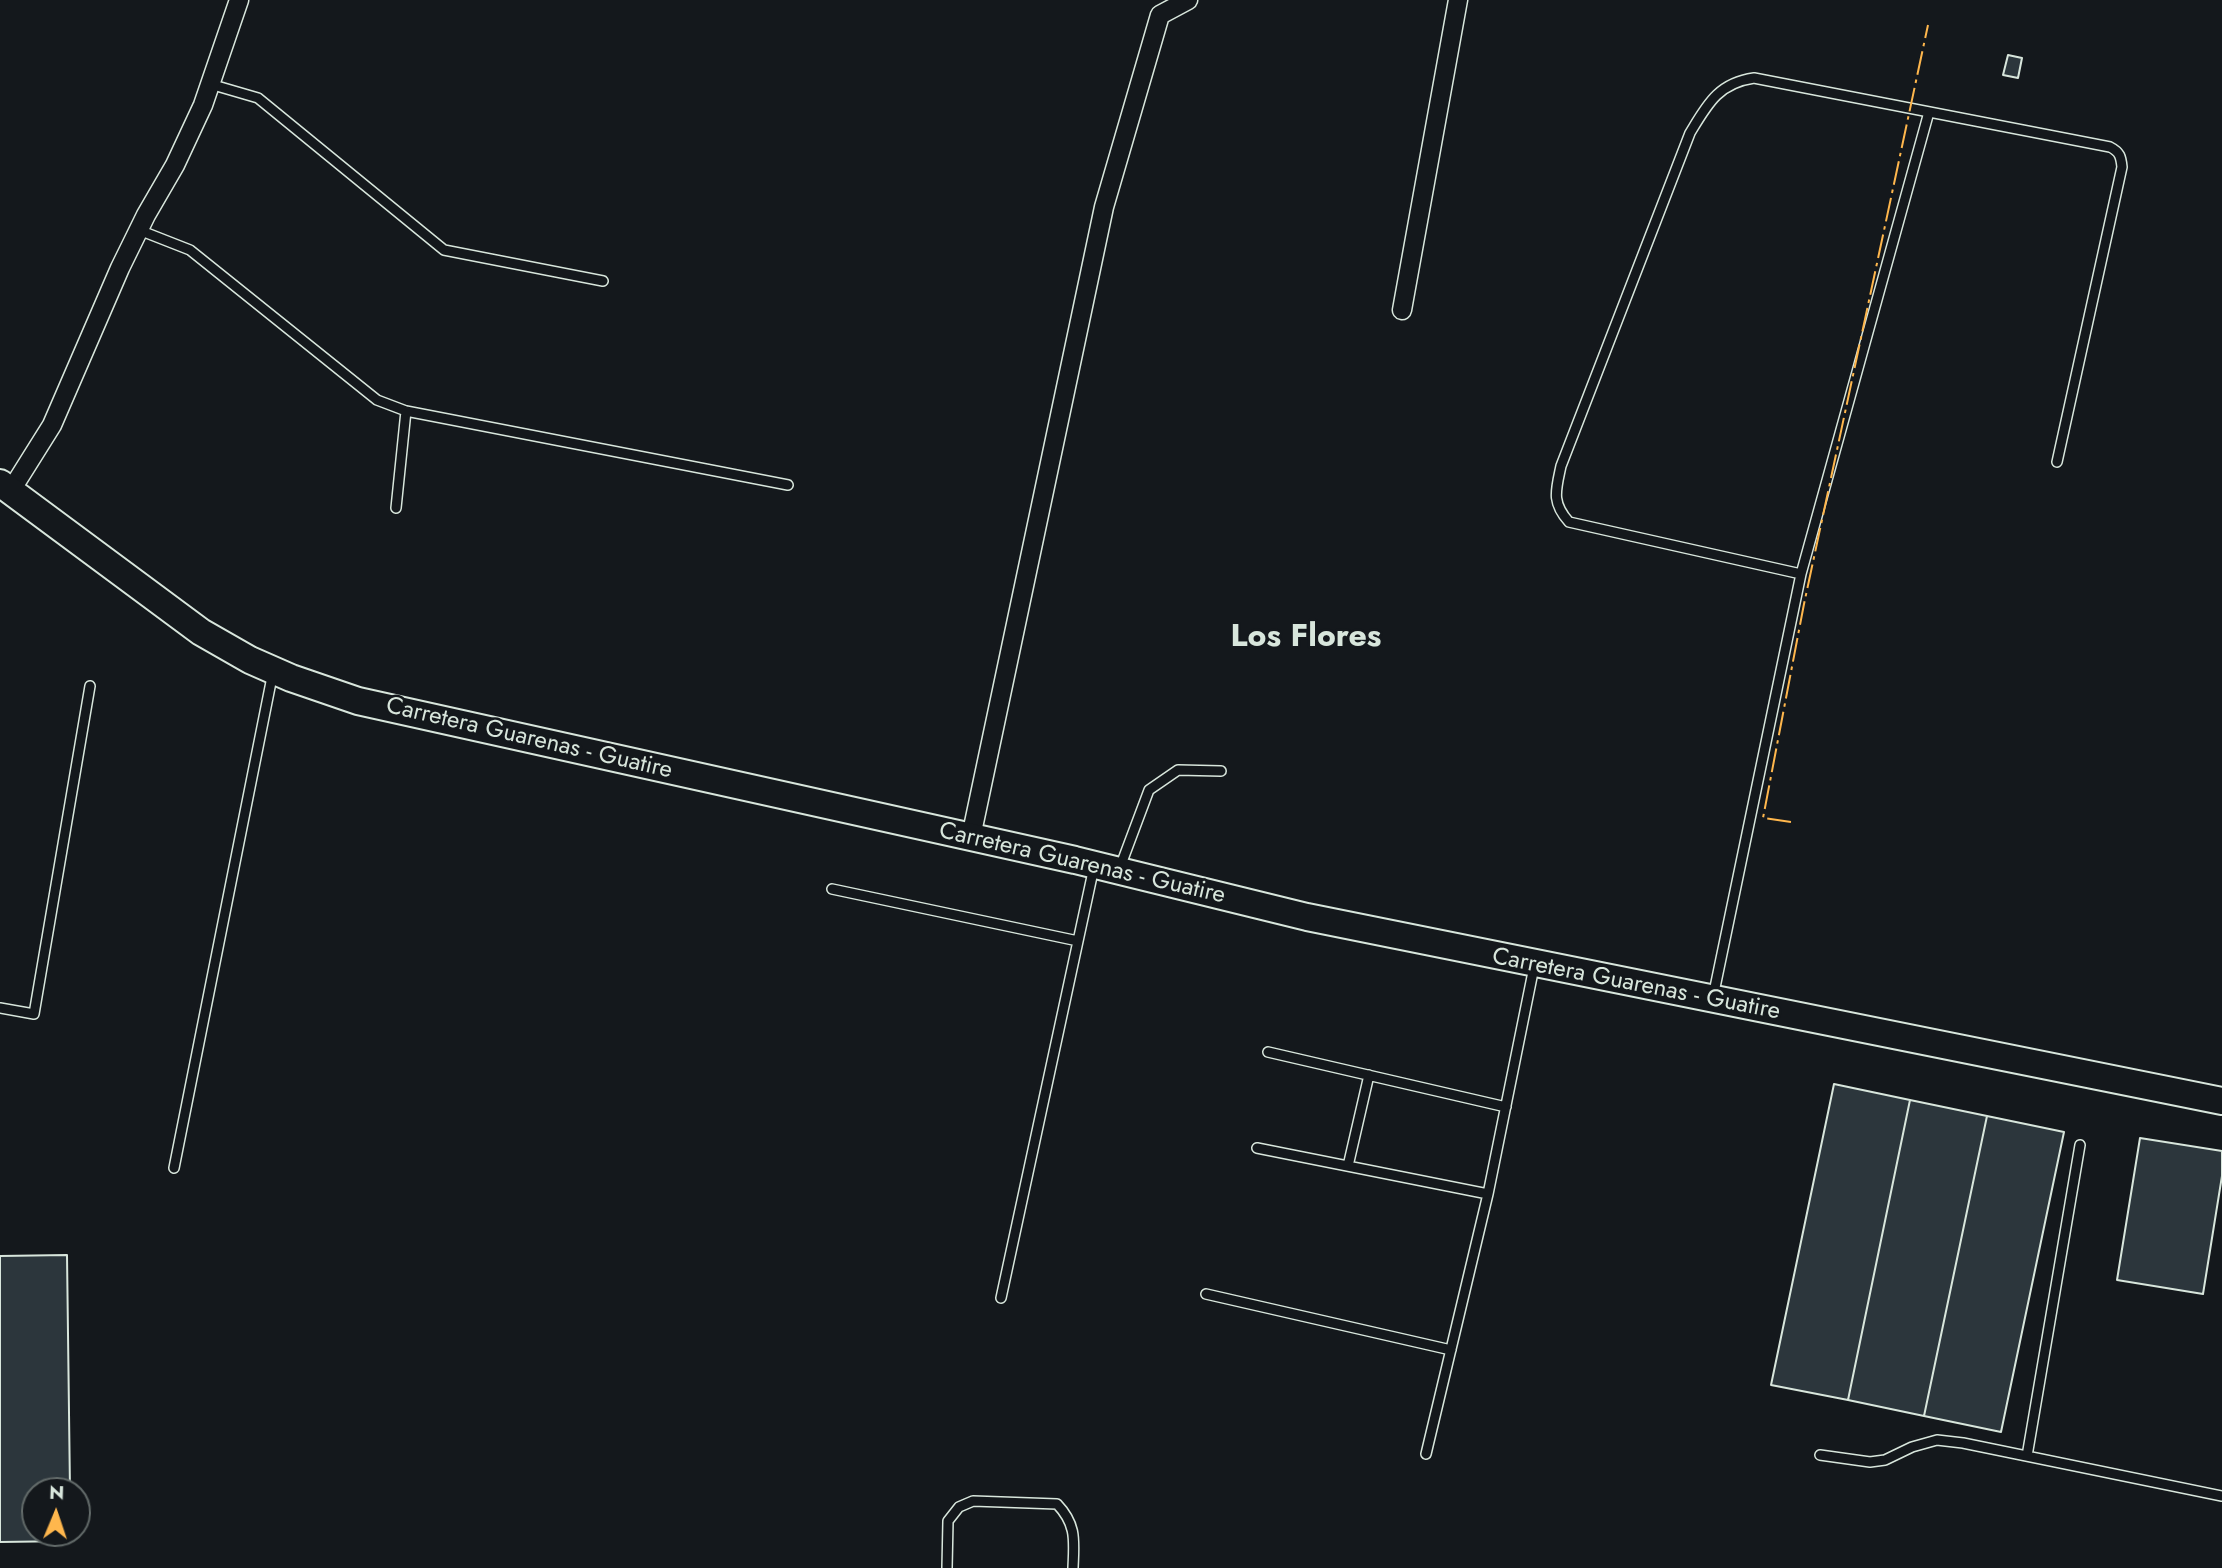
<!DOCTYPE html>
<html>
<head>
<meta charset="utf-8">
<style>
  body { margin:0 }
  #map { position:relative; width:2222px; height:1568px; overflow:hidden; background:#14181c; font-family:Jost,sans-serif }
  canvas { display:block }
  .north { position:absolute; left:21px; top:1477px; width:70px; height:70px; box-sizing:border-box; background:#14181c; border:2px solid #626a69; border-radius:50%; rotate:2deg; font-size:19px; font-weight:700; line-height:28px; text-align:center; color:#d8e6dc }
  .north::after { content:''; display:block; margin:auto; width:24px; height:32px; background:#ffb74d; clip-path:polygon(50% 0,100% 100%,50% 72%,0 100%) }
</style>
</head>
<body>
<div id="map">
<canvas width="2222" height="1568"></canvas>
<div class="north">N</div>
</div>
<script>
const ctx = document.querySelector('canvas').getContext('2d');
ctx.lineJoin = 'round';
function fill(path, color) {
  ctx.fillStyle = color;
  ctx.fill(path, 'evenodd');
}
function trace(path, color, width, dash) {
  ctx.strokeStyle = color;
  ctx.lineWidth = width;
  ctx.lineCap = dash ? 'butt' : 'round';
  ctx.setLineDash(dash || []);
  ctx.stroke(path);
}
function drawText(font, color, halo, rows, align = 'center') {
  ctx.font = font + ' Jost,sans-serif';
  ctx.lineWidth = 5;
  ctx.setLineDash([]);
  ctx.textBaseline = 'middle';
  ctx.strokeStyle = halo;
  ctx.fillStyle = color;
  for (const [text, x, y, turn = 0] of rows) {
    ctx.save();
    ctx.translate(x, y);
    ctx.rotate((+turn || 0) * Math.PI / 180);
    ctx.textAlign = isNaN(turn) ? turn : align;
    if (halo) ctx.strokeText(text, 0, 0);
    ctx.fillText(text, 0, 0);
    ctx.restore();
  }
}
const building = new Path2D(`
  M 2008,55 L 2022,58 L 2018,78 L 2003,75 Z
  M 1834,1084 L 1910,1100 L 1848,1400 L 1771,1385 Z
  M 1910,1100 L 1987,1116 L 1924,1416 L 1848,1400 Z
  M 1987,1116 L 2064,1132 L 2001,1432 L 1924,1416 Z
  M 2140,1138 L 2222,1151 L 2222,1176 L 2203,1294 L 2117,1280 Z
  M 67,1255 L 70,1491 L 35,1491 L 35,1533 L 71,1533 L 71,1541 L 0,1542 L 0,1256 Z`);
fill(building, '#2c363c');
trace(building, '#d8e6dc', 2);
const service = new Path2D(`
  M 210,84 L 258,98 L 444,250 L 603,281
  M 139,230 L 190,250 L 377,400 L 406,411 L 788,485
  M 396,508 L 406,411
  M 1801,574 L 1569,522 C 1551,502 1556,490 1561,466 L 1690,133 C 1707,105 1718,83 1754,78 L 2110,147 C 2120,152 2121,157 2122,167 L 2057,462
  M 1119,870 L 1149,790 L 1178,770 L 1221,771
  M 832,889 L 1078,941
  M 1713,997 L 1801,574 L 1929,112
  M 0,1008 L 34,1014 L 90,686
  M 1268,1052 L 1506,1107
  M 1257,1148 L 1488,1194
  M 1348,1166 L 1369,1075
  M 174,1168 L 273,672
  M 1206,1294 L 1451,1350
  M 1001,1298 L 1094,867
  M 1426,1454 L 1488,1194 L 1534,967
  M 1820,1455 L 1870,1462 L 1885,1460 L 1912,1447 L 1937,1440 L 1963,1443 L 2222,1496
  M 2027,1456 L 2080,1145
  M 947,1568 L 948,1521 L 959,1507 L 973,1501 L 1057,1504 C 1077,1525 1074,1541 1073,1568`);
const minor = new Path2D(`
  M 1402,310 L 1458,0
  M 10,492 L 52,425 L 120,268 L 146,215 L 175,165 L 203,105 L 239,0
  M 971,837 L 1104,207 L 1160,15 L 1188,0`);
const secondary = new Path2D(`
  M 0,483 L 201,632 L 250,660 L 291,678 L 358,701 L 1075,860 L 1307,917 L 2222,1101`);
trace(service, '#d8e6dc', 12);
trace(minor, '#d8e6dc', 21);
trace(secondary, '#d8e6dc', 30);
trace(service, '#14181c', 9);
trace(minor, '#14181c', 18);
trace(secondary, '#14181c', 26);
trace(new Path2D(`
  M 1791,822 L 1763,818 L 1804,604 L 1928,25`), '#ffb74d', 2, [24, 5, 3.5, 5]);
drawText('24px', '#d8e6dc', '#14181c', [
  ["Carretera Guarenas - Guatire",529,739,13],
  ["Carretera Guarenas - Guatire",1082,864,13],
  ["Carretera Guarenas - Guatire",1636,985,11]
]);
drawText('bold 32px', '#d8e6dc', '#14181c', [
  ["Los Flores",1306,638]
]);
</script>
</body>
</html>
